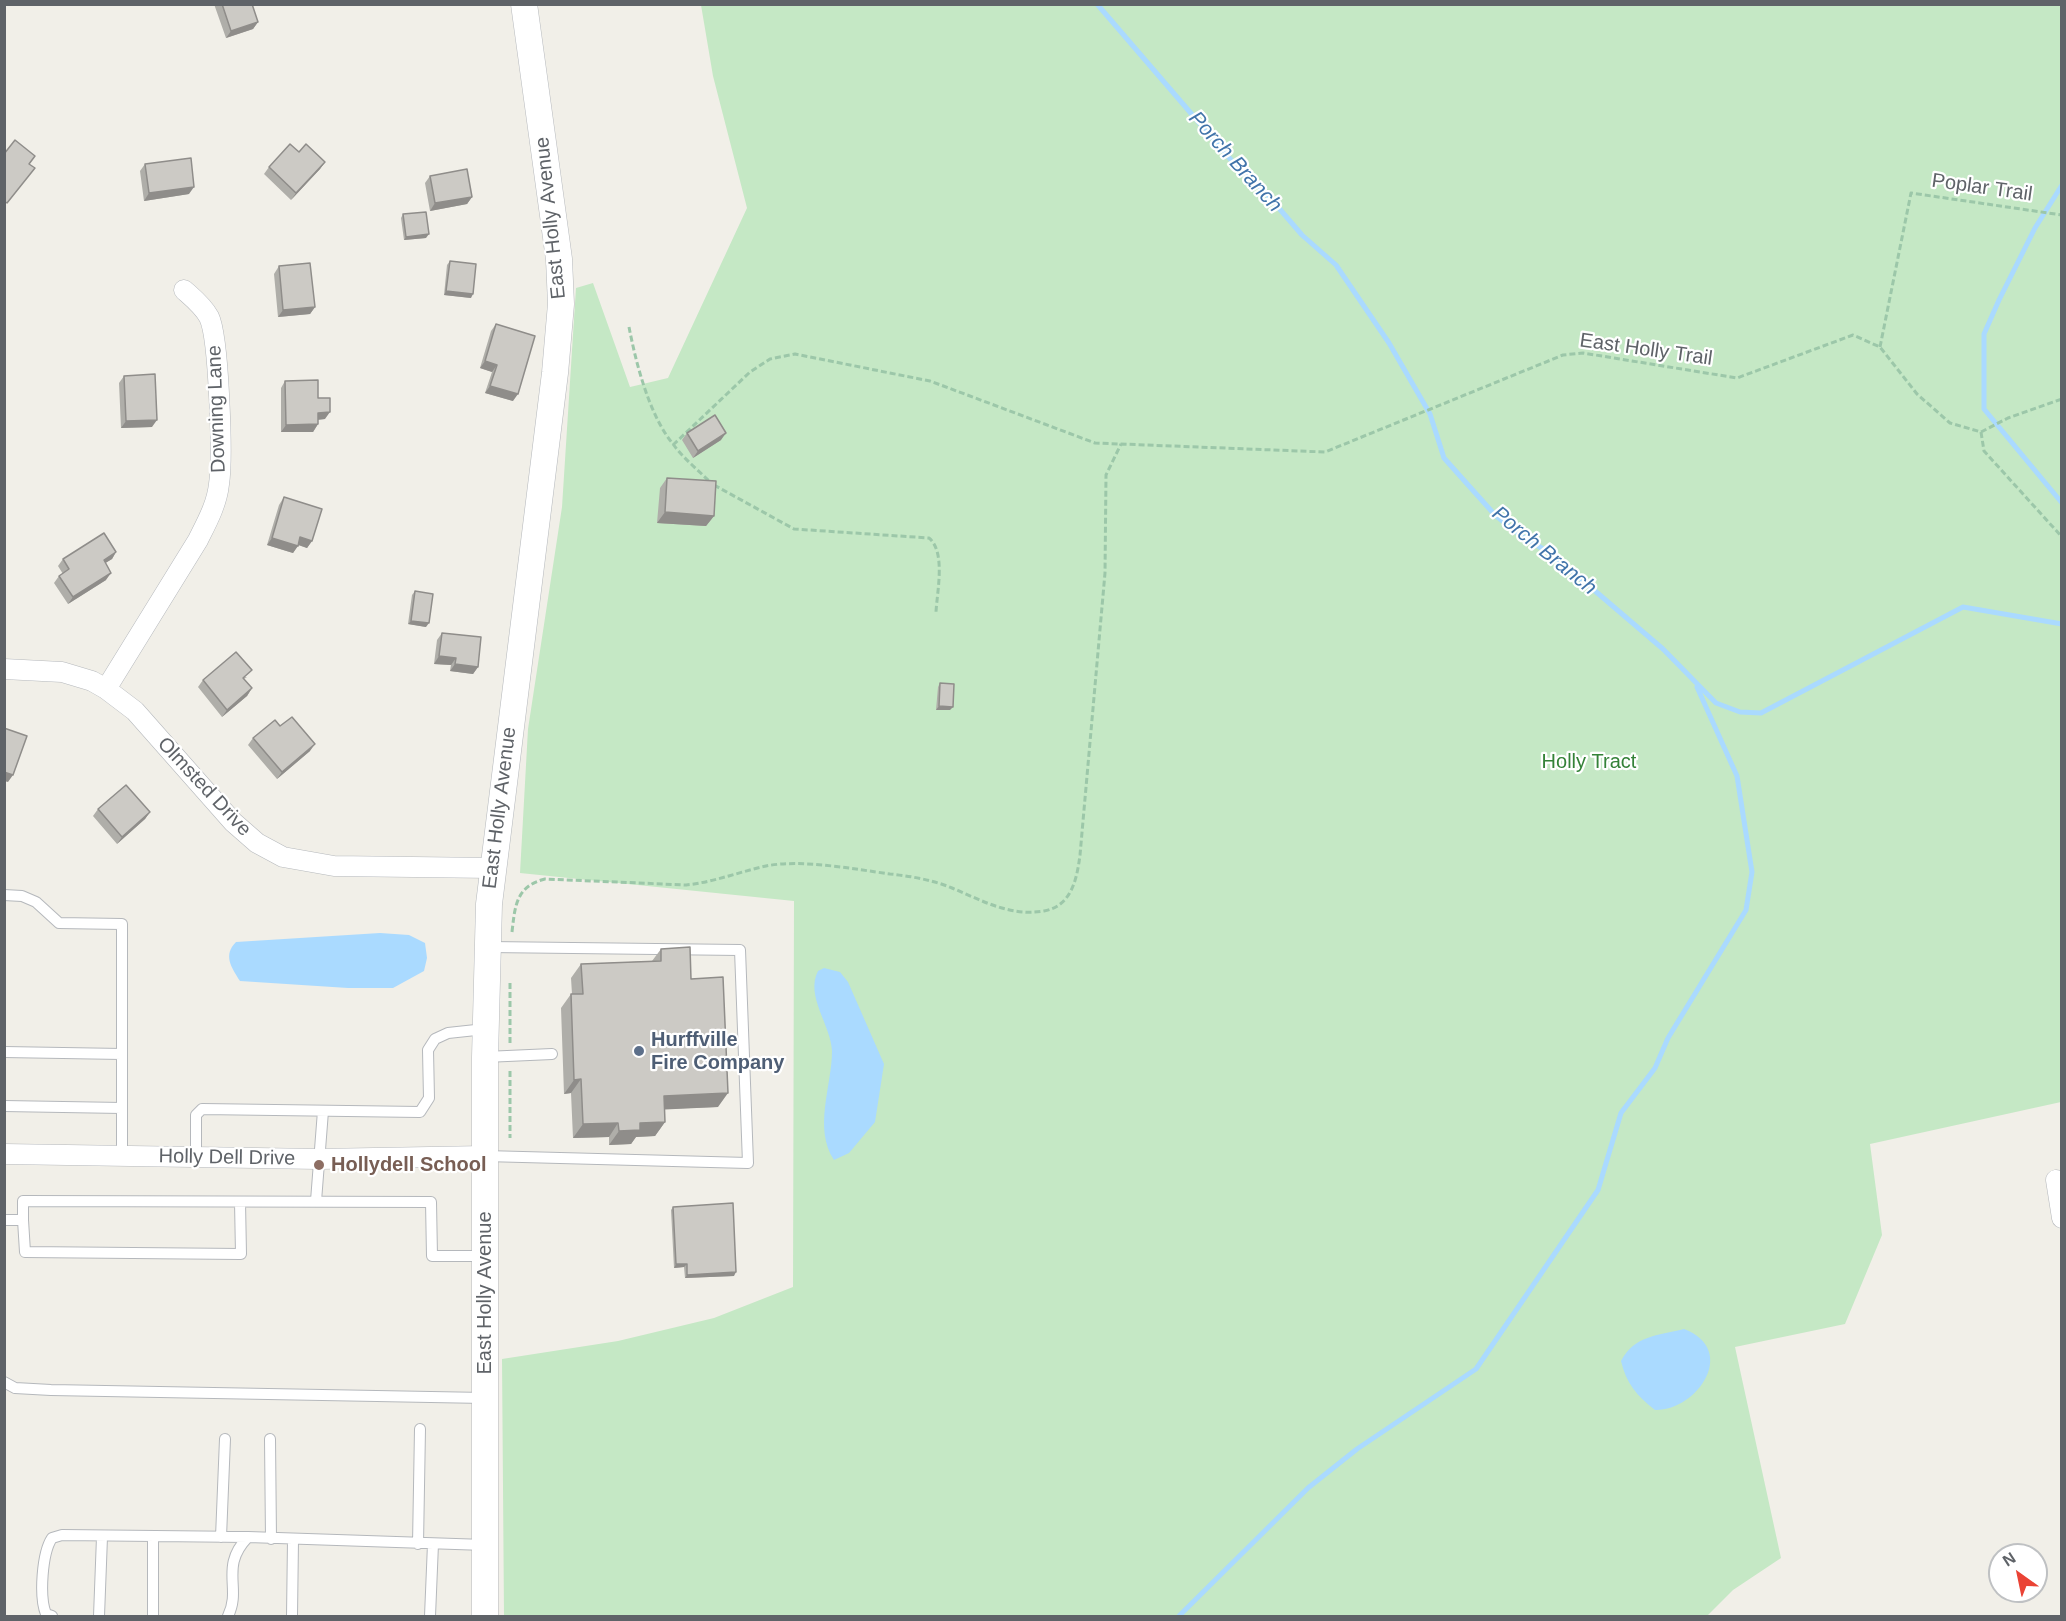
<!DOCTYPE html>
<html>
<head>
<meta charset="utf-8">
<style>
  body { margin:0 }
  #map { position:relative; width:2066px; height:1621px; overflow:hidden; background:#f1efe8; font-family:Helvetica,sans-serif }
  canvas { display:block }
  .frame { position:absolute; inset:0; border:6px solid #5f6368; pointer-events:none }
  .north { position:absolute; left:1988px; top:1543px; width:60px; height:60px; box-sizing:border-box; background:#fff; border:2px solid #bfc1c3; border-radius:50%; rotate:327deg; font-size:16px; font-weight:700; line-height:24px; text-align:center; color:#5f6368 }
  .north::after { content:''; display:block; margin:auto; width:21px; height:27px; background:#ea4335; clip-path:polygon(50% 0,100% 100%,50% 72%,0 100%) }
</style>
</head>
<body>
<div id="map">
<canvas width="2066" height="1621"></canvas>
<div class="frame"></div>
<div class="north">N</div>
</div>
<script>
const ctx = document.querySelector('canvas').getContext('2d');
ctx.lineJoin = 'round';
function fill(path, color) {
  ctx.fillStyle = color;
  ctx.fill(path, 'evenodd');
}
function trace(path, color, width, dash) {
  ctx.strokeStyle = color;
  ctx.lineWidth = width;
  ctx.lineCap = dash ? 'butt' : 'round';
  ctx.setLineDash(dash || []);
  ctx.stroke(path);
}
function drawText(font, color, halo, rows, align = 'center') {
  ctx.font = font + ' Helvetica,sans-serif';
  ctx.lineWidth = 4.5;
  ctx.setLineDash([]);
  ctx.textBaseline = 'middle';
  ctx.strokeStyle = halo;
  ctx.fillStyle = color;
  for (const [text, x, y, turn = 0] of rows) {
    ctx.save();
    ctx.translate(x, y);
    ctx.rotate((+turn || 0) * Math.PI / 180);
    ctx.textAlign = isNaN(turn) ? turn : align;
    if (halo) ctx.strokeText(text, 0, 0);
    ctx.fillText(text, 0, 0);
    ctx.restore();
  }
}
fill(new Path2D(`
  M 701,5 L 2061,5 L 2061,1102 L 1870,1144 L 1882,1235 L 1845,1324 L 1735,1347 L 1781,1558 L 1733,1590 L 1707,1616 L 504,1616 L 502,1359 L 618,1341 L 714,1318 L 793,1287 L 794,901 L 520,873 L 528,729 L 562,507 L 576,288 L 593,283 L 630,387 L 668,378 L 747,208 L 713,76 Z`), '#c5e8c5');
fill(new Path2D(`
  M 380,933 L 409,935 L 425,943 L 427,958 L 424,971 L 393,988 L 348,988 L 240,981 C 231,967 223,955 236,942 Z
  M 824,968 L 840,972 L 848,982 L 884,1064 L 875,1122 L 849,1153 L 834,1160 C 813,1128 832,1086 832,1051 C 831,1025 805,996 818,971 Z
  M 1684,1329 C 1739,1350 1697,1411 1655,1410 C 1637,1396 1626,1383 1621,1361 C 1635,1335 1657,1336 1684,1329 Z`), '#aadaff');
trace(new Path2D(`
  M 1097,4 L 1232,161 L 1265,192 L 1302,235 L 1336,265 L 1389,343 L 1430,414 L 1444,458 L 1495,515 L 1520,535 L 1553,555 L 1663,649 L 1716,703 L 1740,712 L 1761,713 L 1963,607 L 2062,624
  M 2062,185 L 2035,228 L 1999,300 L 1984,334 L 1984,409 L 2062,503
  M 1179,1616 L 1308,1488 L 1357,1449 L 1476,1369 L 1598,1190 L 1621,1113 L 1655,1068 L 1668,1038 L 1746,910 L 1752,872 L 1737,776 L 1697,687`), '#aadaff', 5);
const service = new Path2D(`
  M 4,895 L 22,896 L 36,902 L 59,923 L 122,924 L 122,1108
  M 4,1052 L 122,1054
  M 485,1057 L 552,1054
  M 4,1106 L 122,1108 L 122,1156
  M 485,1156 L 748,1163 L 740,950 L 489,947
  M 196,1157 L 196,1115 L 202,1109 L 420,1112 L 429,1098 L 428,1050 L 435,1039 L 448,1033 L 485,1029
  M 316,1201 L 323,1111
  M 4,1220 L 23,1220 L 23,1201 L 431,1202 L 432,1256 L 484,1256
  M 23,1220 L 25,1252 L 241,1254 L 240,1202
  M 4,1382 L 15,1388 L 51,1390 L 485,1398
  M 270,1439 L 271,1539
  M 221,1537 L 225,1439
  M 153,1538 L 153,1616
  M 418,1544 L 420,1429
  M 52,1616 L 46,1614 C 39,1597 42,1553 52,1538 L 62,1535 L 248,1537 L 485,1545
  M 99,1616 L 102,1537
  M 228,1616 C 242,1588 219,1567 248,1537
  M 292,1616 L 293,1540
  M 430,1616 L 433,1544`);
const minor = new Path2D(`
  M 4,669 L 62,672 L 92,681 L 106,689 L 135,711 L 233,822 L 257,843 L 283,857 L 334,866 L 492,868
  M 106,689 L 198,540 C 207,522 217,504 219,484 C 223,459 219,337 209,317 C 203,306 193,298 184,290
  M 4,1154 L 319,1159 L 485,1156
  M 2056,1180 L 2062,1218`);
const tertiary = new Path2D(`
  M 485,1616 L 485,1057 L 489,904 L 555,373 L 561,304 L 559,259 L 524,4`);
trace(service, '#b5b8bc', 12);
trace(minor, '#b5b8bc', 21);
trace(tertiary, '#b5b8bc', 27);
trace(new Path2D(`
  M 629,327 C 636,363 649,415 673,444 C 683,458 697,469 709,481
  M 1880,347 L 1911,193 L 2062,215
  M 1981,432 L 1984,451 L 2062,537
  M 673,445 L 750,372 L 770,359 L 795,354 L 930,381 L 1095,443 L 1325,452 L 1563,355 L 1583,353 L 1737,378 L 1853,335 L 1880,347 L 1917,394 L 1950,423 L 1981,432 L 2008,418 L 2062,399
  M 714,485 L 794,529 L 929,538 C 946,552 937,592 936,612
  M 512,932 C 515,906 516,886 545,879 L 686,885 C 714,882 739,872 766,866 C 801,859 854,869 890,874 C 910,876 933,880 952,888 C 981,900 1010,917 1044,911 C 1072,906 1077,878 1080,855 L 1105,573 L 1106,475 L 1121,444
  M 510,1043 L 510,981
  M 510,1071 L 510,1138`), '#9cc7a9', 3, [6, 3]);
trace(service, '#fff', 10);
trace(minor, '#fff', 20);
trace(tertiary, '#fff', 26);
fill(new Path2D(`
  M 214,4 L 252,4 L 258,22 L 253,29 L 226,38 Z
  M 299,152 L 325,162 L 320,169 L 291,200 L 264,174 L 269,167 Z
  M 145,164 L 189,194 L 144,201 L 140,171 Z
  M 430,176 L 472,197 L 467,204 L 430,211 L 425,183 Z
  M 403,214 L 426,238 L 404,240 L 401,218 Z
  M 450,261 L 471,298 L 444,295 L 447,265 Z
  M 279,266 L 315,307 L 310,314 L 278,317 L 274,274 Z
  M 496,324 L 513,401 L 485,393 L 492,372 L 480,368 L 491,331 Z
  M 124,376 L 152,427 L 121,428 L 119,383 Z
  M 285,381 L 318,398 L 325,419 L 318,420 L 318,424 L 313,432 L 281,432 L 281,388 Z
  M 687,433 L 721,440 L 693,458 L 682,440 Z
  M 667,478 L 714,516 L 706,526 L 657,523 L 660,488 Z
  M 284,497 L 312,541 L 307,548 L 298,545 L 293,553 L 267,545 L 279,505 Z
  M 116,552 L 112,559 L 105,563 L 106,580 L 68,604 L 54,583 L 59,576 L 63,574 L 58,566 L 63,559 Z
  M 415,591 L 426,627 L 408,624 L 412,595 Z
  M 442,633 L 478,667 L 473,674 L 450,671 L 451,665 L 434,664 L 437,640 Z
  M 247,677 L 244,679 L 252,688 L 247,696 L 222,717 L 198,687 L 203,680 Z
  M 940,683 L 950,710 L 936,710 L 938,687 Z
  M 280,726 L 310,751 L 277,779 L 248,745 L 253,738 Z
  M 98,809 L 150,812 L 145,819 L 117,844 L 93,816 Z
  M 661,949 L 691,979 L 718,1107 L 664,1109 L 665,1122 L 655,1136 L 636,1137 L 631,1144 L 609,1145 L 609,1137 L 573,1138 L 571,1093 L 564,1094 L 561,1008 L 571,994 L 572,994 L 571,978 L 581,964 L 652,961 Z
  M 673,1207 L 734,1276 L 685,1278 L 684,1267 L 674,1268 L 671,1210 Z`), '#afaea9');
fill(new Path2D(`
  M 258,22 L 253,29 L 226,38 L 231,31 Z
  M 325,162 L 320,169 L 291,200 L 296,193 Z
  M 194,187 L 189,194 L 144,201 L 149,193 Z
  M 472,197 L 467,204 L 430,211 L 435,203 Z
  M 429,234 L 426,238 L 404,240 L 406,237 Z
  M 446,291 L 473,294 L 471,298 L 444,295 Z
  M 315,307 L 310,314 L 278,317 L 283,310 Z
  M 485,361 L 497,365 L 492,372 L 480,368 Z
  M 490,386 L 518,394 L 513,401 L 485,393 Z
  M 330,412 L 325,419 L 313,420 L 318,413 Z
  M 157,420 L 152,427 L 121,428 L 126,421 Z
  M 318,424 L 313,432 L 281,432 L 286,425 Z
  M 726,433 L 721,440 L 693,458 L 698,451 Z
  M 665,512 L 714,516 L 706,526 L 657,523 Z
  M 300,537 L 312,541 L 307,548 L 296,544 Z
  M 272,538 L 298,546 L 293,553 L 267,545 Z
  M 116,552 L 112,559 L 99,567 L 104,560 Z
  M 111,573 L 106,580 L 68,604 L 73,597 Z
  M 411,621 L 429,623 L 426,627 L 408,624 Z
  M 439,656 L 456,658 L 451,665 L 434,664 Z
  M 455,664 L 478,667 L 473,674 L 450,671 Z
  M 252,688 L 247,696 L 222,717 L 227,710 Z
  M 939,706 L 953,707 L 950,710 L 936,710 Z
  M 315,744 L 310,751 L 277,779 L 282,772 Z
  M 4,772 L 13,775 L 8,782 L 4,781 Z
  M 150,812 L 145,819 L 117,844 L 122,837 Z
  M 581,1079 L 571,1093 L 564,1094 L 574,1080 Z
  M 728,1093 L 718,1107 L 654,1110 L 664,1096 Z
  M 665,1122 L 655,1136 L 636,1137 L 631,1144 L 609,1145 L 619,1131 L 640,1123 Z
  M 618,1123 L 609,1137 L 573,1138 L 583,1124 Z
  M 676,1264 L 687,1264 L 684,1267 L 674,1268 Z
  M 736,1272 L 734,1276 L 685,1278 L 687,1275 Z`), '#8f8d8a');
const building = new Path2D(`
  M 222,4 L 252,4 L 258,22 L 231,31 Z
  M 15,140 L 35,156 L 29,164 L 35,168 L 7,203 L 4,201 L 4,154 Z
  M 290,144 L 299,152 L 306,144 L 325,162 L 296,193 L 269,167 Z
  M 191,158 L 194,187 L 149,193 L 145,164 Z
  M 467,169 L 472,197 L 435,203 L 430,176 Z
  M 426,212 L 429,234 L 406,237 L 403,214 Z
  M 450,261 L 476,264 L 473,294 L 446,291 Z
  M 310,263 L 315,307 L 283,310 L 279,266 Z
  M 496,324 L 535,336 L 518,394 L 490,386 L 497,365 L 485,361 Z
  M 155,374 L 157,420 L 126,421 L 124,376 Z
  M 318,380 L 318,398 L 330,398 L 330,412 L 318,413 L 318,424 L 286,425 L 285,381 Z
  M 715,415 L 726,433 L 698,451 L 687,433 Z
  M 667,478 L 716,481 L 714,516 L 665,512 Z
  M 284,497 L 322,509 L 312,541 L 300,537 L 298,546 L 272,538 Z
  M 104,533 L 116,552 L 104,560 L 111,573 L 73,597 L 59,576 L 69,569 L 63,559 Z
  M 415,591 L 433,594 L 429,623 L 411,621 Z
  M 442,633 L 481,637 L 478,667 L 455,664 L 456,658 L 439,656 Z
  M 236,652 L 252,670 L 243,678 L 252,688 L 227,710 L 203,680 Z
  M 940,683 L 954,684 L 953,707 L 939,706 Z
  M 292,717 L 315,744 L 282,772 L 253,738 L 275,720 L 280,726 Z
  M 4,728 L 27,736 L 13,775 L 4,772 Z
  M 126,785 L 150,812 L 122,837 L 98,809 Z
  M 690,947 L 691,979 L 723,977 L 728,1093 L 664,1096 L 665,1122 L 640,1123 L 640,1130 L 619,1131 L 618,1123 L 583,1124 L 581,1079 L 574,1080 L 571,994 L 583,994 L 581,964 L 661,961 L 661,949 Z
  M 733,1203 L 736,1272 L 687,1275 L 687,1264 L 676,1264 L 673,1207 Z`);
fill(building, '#cccac5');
trace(building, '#8f8d8a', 1.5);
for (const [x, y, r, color] of [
  [639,1051,6,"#5c6f8a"],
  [319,1165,6,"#8d6e63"]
]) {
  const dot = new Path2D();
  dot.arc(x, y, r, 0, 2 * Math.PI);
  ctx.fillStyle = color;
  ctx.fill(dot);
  trace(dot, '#fff', 2);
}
drawText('20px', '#5f6368', '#fff', [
  ["Poplar Trail",1982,188,8],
  ["East Holly Avenue",551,218,-96],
  ["East Holly Trail",1646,350,8],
  ["Downing Lane",217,409,-92],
  ["Olmsted Drive",204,787,47],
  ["East Holly Avenue",500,808,-83],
  ["Holly Dell Drive",227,1158,1],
  ["East Holly Avenue",485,1293,-90]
]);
drawText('20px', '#348238', '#fff', [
  ["Holly Tract",1589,762]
]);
drawText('bold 20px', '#4e5e75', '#fff', [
  ["Hurffville",651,1040],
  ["Fire Company",651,1063]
], 'left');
drawText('bold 20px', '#785e54', '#fff', [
  ["Hollydell School",331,1165]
], 'left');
drawText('italic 21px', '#4174aa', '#fff', [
  ["Porch Branch",1235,162,48],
  ["Porch Branch",1544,551,39]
]);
</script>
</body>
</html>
